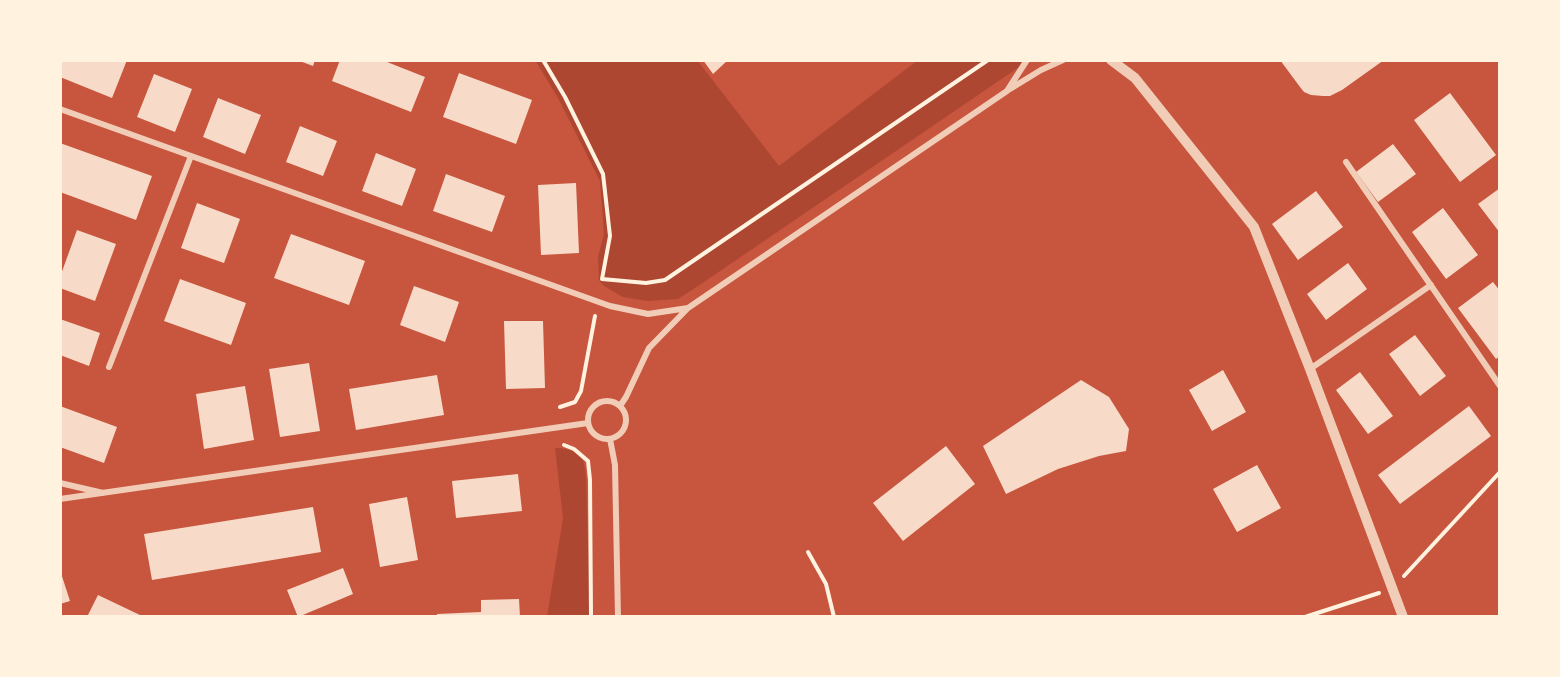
<!DOCTYPE html>
<html>
<head>
<meta charset="utf-8">
<style>
  body { margin:0 }
  #map { position:relative; width:1560px; height:677px; overflow:hidden; background:#c8553d; font-family:"Sofia Sans Condensed",sans-serif }
  canvas { display:block }
  .frame { position:absolute; inset:0; border:62px solid #fff3e0; pointer-events:none }
</style>
</head>
<body>
<div id="map">
<canvas width="1560" height="677"></canvas>
<div class="frame"></div>
</div>
<script>
const ctx = document.querySelector('canvas').getContext('2d');
ctx.lineJoin = 'round';
function fill(path, color) {
  ctx.fillStyle = color;
  ctx.fill(path, 'evenodd');
}
function trace(path, color, width, dash) {
  ctx.strokeStyle = color;
  ctx.lineWidth = width;
  ctx.lineCap = dash ? 'butt' : 'round';
  ctx.setLineDash(dash || []);
  ctx.stroke(path);
}
fill(new Path2D(`
  M 535,60 L 697,60 L 779,166 L 918,60 L 1025,60 L 1022,65 L 704,282 L 678,299 L 647,301 L 623,297 L 604,286 L 599,280 L 598,257 L 604,234 L 600,181 L 558,98 Z
  M 555,448 C 565,448 577,450 583,461 C 585,465 585,472 586,476 L 590,617 L 547,617 L 563,518 Z`), '#ae4732');
fill(new Path2D(`
  M 60,60 L 127,60 L 112,98 L 60,77 Z
  M 297,60 L 315,60 L 313,66 Z
  M 340,60 L 382,60 L 425,77 L 411,112 L 332,81 Z
  M 703,60 L 728,60 L 713,74 Z
  M 1280,60 L 1384,60 L 1342,90 L 1330,96 L 1323,96 L 1311,95 L 1304,92 L 1300,87 Z
  M 459,73 L 532,100 L 516,144 L 443,117 Z
  M 154,74 L 192,89 L 175,132 L 137,117 Z
  M 1450,93 L 1496,155 L 1460,182 L 1414,120 Z
  M 218,98 L 261,115 L 245,154 L 203,137 Z
  M 300,126 L 337,141 L 323,176 L 286,162 Z
  M 60,143 L 152,176 L 136,220 L 60,192 Z
  M 1393,144 L 1416,174 L 1378,202 L 1356,172 Z
  M 376,153 L 416,169 L 402,206 L 362,191 Z
  M 446,174 L 505,196 L 492,232 L 433,211 Z
  M 576,183 L 579,253 L 541,255 L 538,185 Z
  M 1500,188 L 1500,233 L 1478,204 Z
  M 1316,191 L 1343,227 L 1298,260 L 1272,224 Z
  M 197,203 L 240,219 L 224,263 L 181,248 Z
  M 1443,208 L 1478,255 L 1446,279 L 1412,232 Z
  M 77,230 L 116,244 L 95,301 L 60,288 L 60,277 Z
  M 291,234 L 365,261 L 349,305 L 274,278 Z
  M 1348,263 L 1367,289 L 1326,320 L 1307,294 Z
  M 180,279 L 246,303 L 231,345 L 164,321 Z
  M 1493,282 L 1500,291 L 1500,356 L 1496,359 L 1458,308 Z
  M 414,286 L 459,302 L 445,342 L 400,325 Z
  M 60,319 L 100,333 L 89,366 L 60,355 Z
  M 504,321 L 543,321 L 545,388 L 506,389 Z
  M 1415,335 L 1446,376 L 1420,396 L 1389,354 Z
  M 309,363 L 320,431 L 280,437 L 269,369 Z
  M 1223,370 L 1246,412 L 1212,431 L 1189,390 Z
  M 1360,372 L 1393,416 L 1368,434 L 1336,390 Z
  M 437,375 L 444,415 L 356,430 L 349,389 Z
  M 1081,380 L 1109,397 L 1129,429 L 1126,451 L 1099,456 L 1058,469 L 1006,494 L 983,446 Z
  M 245,386 L 254,440 L 204,449 L 196,394 Z
  M 60,406 L 117,427 L 104,463 L 60,447 Z
  M 1469,406 L 1491,436 L 1400,504 L 1378,475 Z
  M 946,446 L 975,484 L 903,541 L 873,503 Z
  M 1257,465 L 1281,508 L 1237,532 L 1213,489 Z
  M 518,474 L 522,511 L 456,518 L 452,481 Z
  M 407,497 L 418,560 L 380,567 L 369,504 Z
  M 313,507 L 321,552 L 152,580 L 144,534 Z
  M 343,568 L 353,594 L 298,617 L 287,590 Z
  M 60,570 L 70,601 L 60,604 Z
  M 98,595 L 140,615 L 139,617 L 87,617 Z
  M 519,599 L 520,617 L 437,617 L 437,614 L 481,612 L 481,600 Z`), '#f7dbc8');
trace(new Path2D(`
  M 543,60 L 565,97 L 603,174 L 610,236 L 602,279 L 646,283 L 665,280 L 988,60
  M 560,407 L 575,402 L 581,391 L 595,316
  M 564,445 L 574,449 L 588,461 L 590,480 L 591,617
  M 808,552 L 826,584 L 834,617
  M 1404,576 L 1500,472
  M 1305,617 L 1379,593`), '#fff3e0', 4);
trace(new Path2D(`
  M 1010,89 L 1041,70 L 1063,60
  M 60,109 L 610,306 L 648,314 L 688,308
  M 1346,162 L 1500,386
  M 109,367 L 191,156
  M 1310,369 L 1431,285
  M588 420a19 19 0 1 1 38 0a19 19 0 1 1-38 0Z
  M 620,406 L 626,397 L 649,348 L 688,308 L 1007,91 L 1027,60
  M 610,439 L 615,465 L 618,617
  M 60,483 L 103,493
  M 60,499 L 588,423`), '#f1ccb7', 6);
trace(new Path2D(`
  M 1111,60 L 1135,78 L 1254,227 L 1310,369 L 1403,617`), '#f1ccb7', 10);
</script>
</body>
</html>
